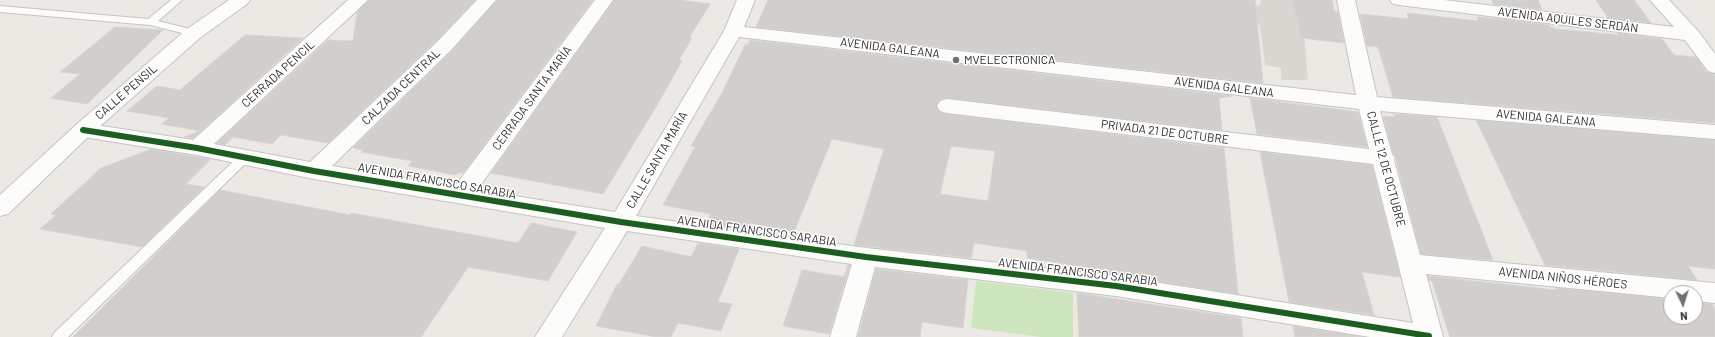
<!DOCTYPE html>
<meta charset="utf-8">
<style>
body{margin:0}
#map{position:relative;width:1715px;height:337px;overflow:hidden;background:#ece8e4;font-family:Barlow,sans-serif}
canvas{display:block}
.north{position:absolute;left:1663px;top:285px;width:40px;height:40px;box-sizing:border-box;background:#fff;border:1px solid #ababab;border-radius:50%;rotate:176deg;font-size:11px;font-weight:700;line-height:16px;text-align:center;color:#2e2e2e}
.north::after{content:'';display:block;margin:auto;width:14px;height:18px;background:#706f6e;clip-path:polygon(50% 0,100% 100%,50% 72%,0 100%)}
</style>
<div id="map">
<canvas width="1715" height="337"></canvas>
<div class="north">N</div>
</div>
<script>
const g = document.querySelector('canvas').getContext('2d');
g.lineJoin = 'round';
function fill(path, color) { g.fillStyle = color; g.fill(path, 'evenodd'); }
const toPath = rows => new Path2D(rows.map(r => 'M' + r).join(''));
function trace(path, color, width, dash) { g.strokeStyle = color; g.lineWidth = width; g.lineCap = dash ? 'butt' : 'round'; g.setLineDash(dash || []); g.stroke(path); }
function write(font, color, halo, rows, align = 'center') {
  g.font = font + ' Barlow,sans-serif'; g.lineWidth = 3; g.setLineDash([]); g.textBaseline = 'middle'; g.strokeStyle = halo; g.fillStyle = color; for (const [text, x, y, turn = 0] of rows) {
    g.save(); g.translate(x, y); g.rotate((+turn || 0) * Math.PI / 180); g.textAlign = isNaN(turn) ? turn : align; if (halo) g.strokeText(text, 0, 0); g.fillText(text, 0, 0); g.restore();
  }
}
fill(toPath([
 [976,281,1073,293,1073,337,1041,337,971,328]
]), '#cee6be');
fill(toPath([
 [1224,0,1260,5,1261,0,1301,0,1308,80,1281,80,1281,68,1265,65,1260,25,1165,11]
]), '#dad6d2');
const building = toPath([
 [369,0,475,0,437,40,328,143,281,135,272,144,233,137,225,145,217,143,328,40,353,41,357,12,369,0],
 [497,0,593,0,463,173,458,173,456,175,408,166,412,161,361,152,363,150,353,148,453,50,497,0],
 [614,0,679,0,710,4,689,38,692,38,679,60,682,61,656,107,603,194,491,173,614,0],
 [768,0,1255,0,1263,83,756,27,768,0],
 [1293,0,1332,0,1334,11,1338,12,1344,43,1301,38,1293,0],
 [1492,0,1538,0,1542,10,1493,4,1492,0],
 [1596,0,1634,0,1651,23,1608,18,1596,0],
 [1407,13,1478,21,1477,17,1499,19,1549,25,1550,27,1556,29,1619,35,1618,33,1662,39,1674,55,1696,57,1707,72,1715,74,1715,123,1467,103,1466,101,1464,103,1393,97,1378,47,1367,46,1360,14,1409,19,1407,13],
 [115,27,163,30,87,104,51,98,80,74,60,72,115,27],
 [245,35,303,38,193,138,184,137,200,131,162,124,169,118,127,111,157,86,180,90,245,35],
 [750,40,1232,96,1219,98,1222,130,947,98,939,100,936,107,940,112,947,114,1224,148,1238,294,1116,275,1076,270,1076,266,1027,258,1027,251,974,243,971,258,854,245,884,149,832,139,794,232,750,223,747,230,706,224,711,214,663,205,695,147,691,146,722,93,745,45,748,45,750,40],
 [951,146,995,151,988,201,940,194,951,146],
 [1250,98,1358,112,1367,147,1257,134,1250,98],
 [1394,114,1437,117,1493,260,1421,254,1396,160,1396,157,1393,153,1383,116,1395,117,1394,114],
 [1476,120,1715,140,1715,269,1688,266,1697,280,1545,265,1476,120],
 [151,149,211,159,186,184,204,187,142,247,40,229,56,215,51,214,101,168,151,149],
 [1260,152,1372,165,1400,277,1362,272,1374,315,1289,302,1260,152],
 [220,190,350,215,351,213,518,243,531,223,577,232,548,281,468,267,421,337,73,337,220,190],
 [698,243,739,249,718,302,732,304,721,331,678,323,671,337,657,337,596,326,617,284,619,284,642,246,691,257,698,243],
 [848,265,850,265,829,334,783,326,802,270,844,277,848,265],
 [876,269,968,280,963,328,922,322,920,337,858,337,876,269],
 [1428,276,1556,290,1556,288,1671,299,1671,317,1695,317,1695,303,1712,304,1715,309,1715,337,1450,337,1432,281,1429,280,1428,276],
 [1077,293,1241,318,1243,337,1079,337,1077,293],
 [1293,326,1361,337,1295,337,1293,326]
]);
fill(building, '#d1cecb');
trace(building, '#d7d4d0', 1);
const service = toPath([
 [171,0,182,0,158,21,198,31,199,33,198,35,194,36,150,25,0,12,0,6,148,19,171,0],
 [244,154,248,155,250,158,248,161,68,337,52,337,54,333,240,155,244,154]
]);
const minor = toPath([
 [348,0,368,0,214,144,310,162,438,41,477,0,496,0,452,49,332,166,455,186,595,0,613,0,477,190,615,212,724,31,737,0,755,0,744,27,1356,95,1337,0,1355,0,1377,97,1715,125,1715,139,1380,111,1392,154,1395,158,1394,160,1420,255,1715,283,1715,303,1695,301,1695,293,1671,293,1671,298,1426,274,1443,337,1370,337,1116,296,875,267,856,337,830,337,852,264,627,231,562,337,535,337,605,228,314,179,197,155,83,137,76,135,72,130,76,125,83,123,193,140,348,0],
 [739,37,1359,109,1369,149,947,99,940,101,937,106,940,111,947,113,1373,164,1413,323,1116,276,866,248,636,216,739,37],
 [1390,0,1444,0,1674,27,1650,0,1669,0,1698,31,1715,54,1715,73,1708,71,1685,40,1399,5,1393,4,1390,0]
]);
const secondary = toPath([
 [229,0,250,0,247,4,201,37,90,135,8,214,0,216,0,195,76,125,187,29,229,0]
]);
trace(service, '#c5c4c5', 2);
trace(minor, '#c5c4c5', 2);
trace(secondary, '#c5c4c5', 2);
fill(service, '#fcfcfb');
fill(minor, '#fcfcfb');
fill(secondary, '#fcfcfb');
trace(toPath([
 [83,130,197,148,314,171,621,222,866,257,1116,286,1429,336]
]), '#1b5e20', 6);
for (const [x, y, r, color] of [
 [956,60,4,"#706f6e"]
]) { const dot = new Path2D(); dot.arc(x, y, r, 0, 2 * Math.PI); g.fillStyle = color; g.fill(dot); trace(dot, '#fff', 1.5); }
write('12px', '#2e2e2e', '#fff', [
 ["AVENIDA AQUILES SERDÁN",1568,20,7],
 ["AVENIDA GALEANA",890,48,7],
 ["CERRADA PENCIL",278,74,-42],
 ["CALZADA CENTRAL",401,87,-44],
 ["AVENIDA GALEANA",1224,87,7],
 ["CALLE PENSIL",126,92,-41],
 ["CERRADA SANTA MARÍA",532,98,-54],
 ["AVENIDA GALEANA",1546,118,5],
 ["PRIVADA 21 DE OCTUBRE",1165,132,7],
 ["CALLE SANTA MARÍA",657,160,-60],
 ["CALLE 12 DE OCTUBRE",1386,169,75],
 ["AVENIDA FRANCISCO SARABIA",437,181,10],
 ["AVENIDA FRANCISCO SARABIA",757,231,8],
 ["AVENIDA FRANCISCO SARABIA",1078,272,7],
 ["AVENIDA NIÑOS HÉROES",1563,278,6]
]);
write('12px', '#2e2e2e', '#fff', [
 ["MVELECTRONICA",964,60]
], 'left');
</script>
